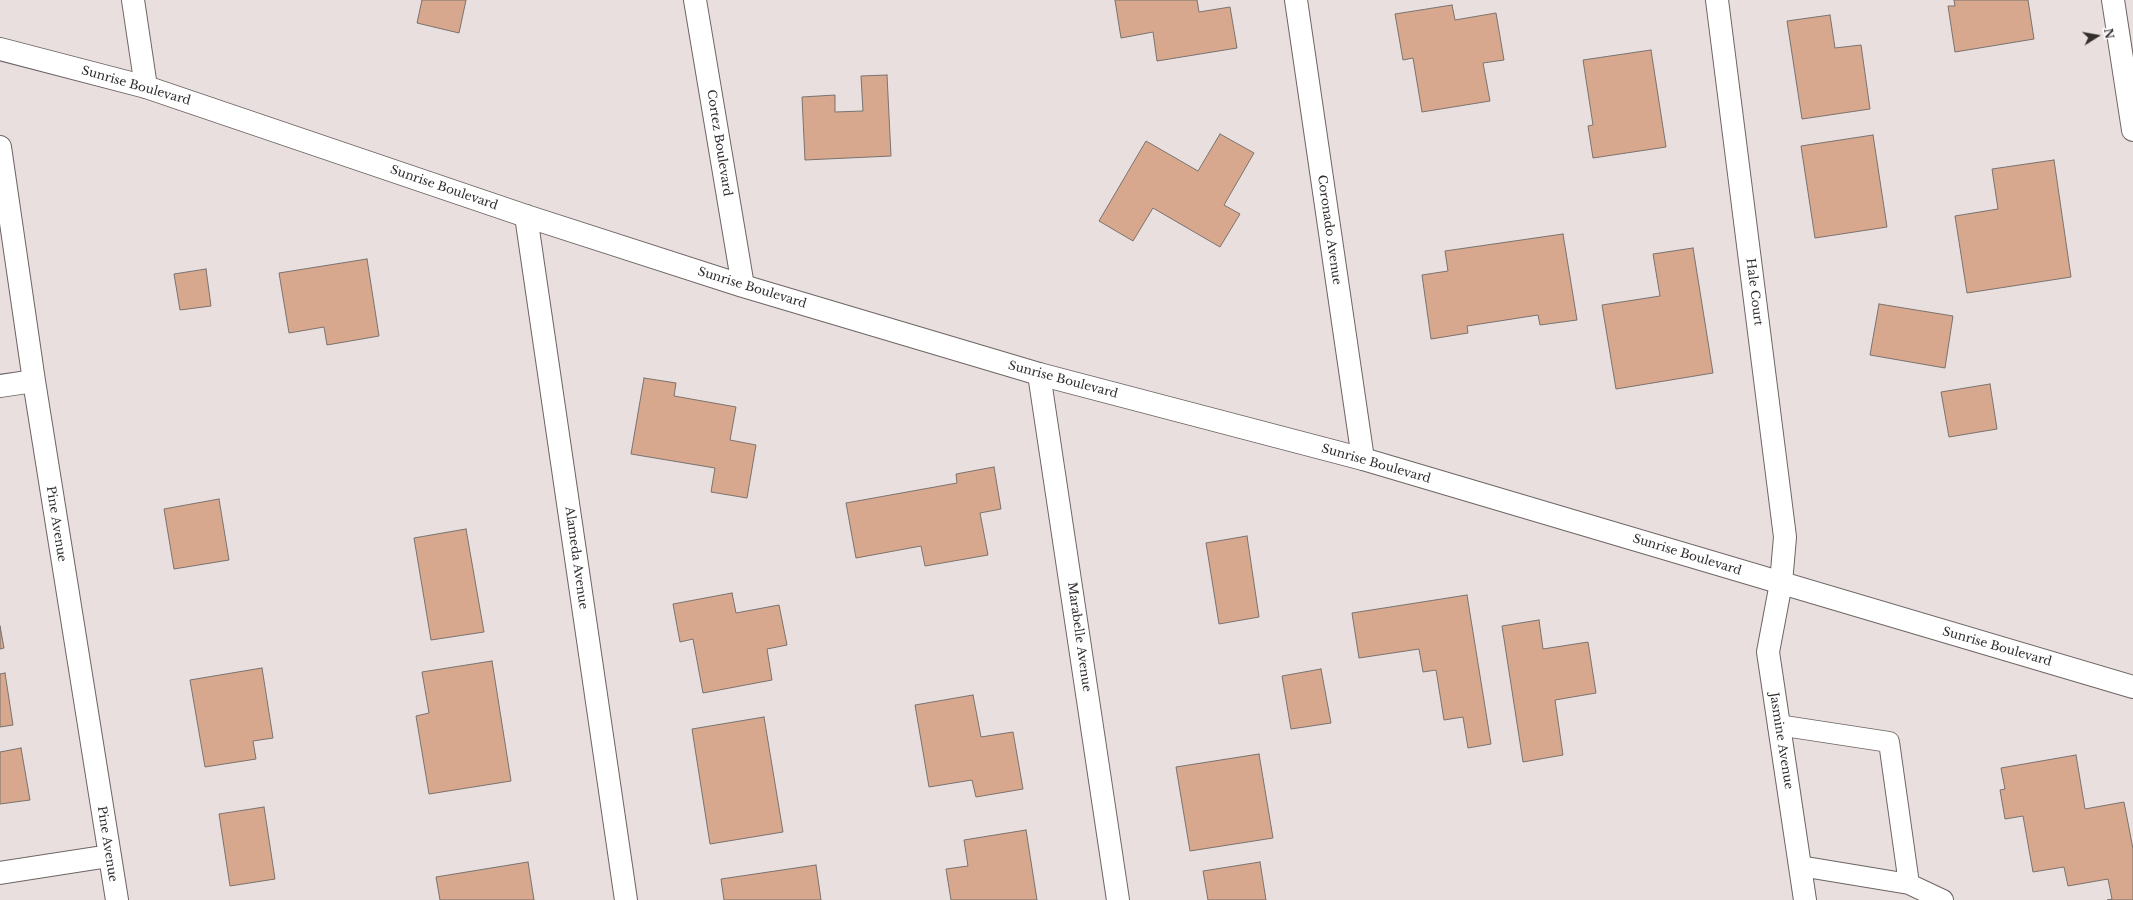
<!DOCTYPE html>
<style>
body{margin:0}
#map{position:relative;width:2133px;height:900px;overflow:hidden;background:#e9dfde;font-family:"Libre Baskerville",serif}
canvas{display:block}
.north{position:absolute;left:2077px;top:16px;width:40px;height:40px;-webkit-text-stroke:3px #fff;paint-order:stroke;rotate:79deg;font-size:11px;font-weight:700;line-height:16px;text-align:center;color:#312e2d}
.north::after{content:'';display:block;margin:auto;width:14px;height:18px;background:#312e2d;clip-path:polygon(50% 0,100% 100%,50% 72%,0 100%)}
</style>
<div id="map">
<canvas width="2133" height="900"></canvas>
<div class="north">N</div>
</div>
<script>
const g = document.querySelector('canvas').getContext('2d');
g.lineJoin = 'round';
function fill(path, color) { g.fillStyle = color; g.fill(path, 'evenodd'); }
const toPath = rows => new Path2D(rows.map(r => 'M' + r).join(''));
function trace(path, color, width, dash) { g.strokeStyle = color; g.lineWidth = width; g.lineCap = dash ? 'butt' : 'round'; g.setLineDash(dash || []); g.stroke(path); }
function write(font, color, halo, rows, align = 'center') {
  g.font = font + ' "Libre Baskerville",serif'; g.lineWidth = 4; g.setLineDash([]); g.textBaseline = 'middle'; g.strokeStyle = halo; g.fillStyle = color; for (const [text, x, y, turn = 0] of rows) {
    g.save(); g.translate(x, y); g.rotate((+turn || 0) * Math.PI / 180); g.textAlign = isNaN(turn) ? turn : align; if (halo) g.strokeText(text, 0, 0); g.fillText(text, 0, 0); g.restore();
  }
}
const building = toPath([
 [422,0,466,0,459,33,417,23,422,0],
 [1115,0,1197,0,1199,12,1230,7,1237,48,1157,61,1153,32,1121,38,1115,0],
 [1954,0,2028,0,2034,39,1955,52,1948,6,1955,6,1954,0],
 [1452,5,1455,20,1496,13,1504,60,1483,63,1490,101,1422,112,1413,58,1403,60,1395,14,1452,5],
 [1830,15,1835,48,1861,45,1870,109,1802,119,1787,21,1830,15],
 [1651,50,1666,147,1593,158,1588,126,1593,125,1583,60,1651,50],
 [887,75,891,156,805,160,802,97,835,95,835,112,863,111,861,76,887,75],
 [1220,134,1254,153,1224,205,1240,214,1220,247,1153,208,1133,241,1099,221,1146,141,1198,171,1220,134],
 [1873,135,1887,227,1815,238,1801,146,1873,135],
 [2054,160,2071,277,1967,293,1955,216,1998,209,1992,169,2054,160],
 [1563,234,1577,320,1540,325,1538,315,1467,326,1468,333,1431,339,1422,275,1448,271,1445,251,1563,234],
 [1693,248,1713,373,1616,389,1602,305,1660,296,1653,254,1693,248],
 [367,259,379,336,327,345,324,327,289,333,279,273,367,259],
 [206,269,211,306,180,310,174,274,206,269],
 [1879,304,1953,316,1945,368,1870,355,1879,304],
 [644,378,676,383,674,396,736,407,730,440,756,445,747,498,711,492,715,468,631,454,644,378],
 [1990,384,1997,429,1949,437,1941,392,1990,384],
 [994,467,1001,509,980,513,988,555,925,566,921,546,856,558,846,503,957,483,956,474,994,467],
 [219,499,229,560,174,569,164,509,219,499],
 [466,529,484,632,431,640,414,538,466,529],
 [1247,536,1259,617,1219,624,1206,543,1247,536],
 [732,593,736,613,779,605,787,645,767,649,772,680,703,693,693,639,680,642,673,604,732,593],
 [1467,595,1491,744,1468,748,1463,717,1444,720,1436,670,1423,672,1419,649,1359,658,1352,613,1467,595],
 [1539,620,1543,649,1588,642,1596,693,1555,700,1563,755,1523,762,1502,626,1539,620],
 [0,626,4,648,0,649,0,626],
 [492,661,511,781,429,794,416,716,429,713,422,672,492,661],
 [262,668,273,738,253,741,256,759,205,767,190,680,262,668],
 [1321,669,1331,723,1291,729,1282,676,1321,669],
 [5,673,13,725,0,727,0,674,5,673],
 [973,695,981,737,1013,732,1023,789,976,797,972,780,929,787,915,705,973,695],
 [764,717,783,832,710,844,692,729,764,717],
 [21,748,30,800,0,804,0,752,21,748],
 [1259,754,1273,838,1190,851,1176,767,1259,754],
 [2076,755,2085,809,2124,802,2133,849,2133,900,2107,900,2112,899,2108,879,2068,886,2064,867,2033,872,2023,816,2005,819,2000,790,2005,789,2001,768,2076,755],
 [264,807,275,879,230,886,219,814,264,807],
 [1026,830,1037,900,951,900,946,869,968,866,964,840,1026,830],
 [528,862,534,900,440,900,436,877,528,862],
 [1260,862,1266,900,1208,900,1203,871,1260,862],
 [816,865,821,900,724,900,721,879,816,865]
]);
fill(building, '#d8a88e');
trace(building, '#79726e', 1);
const lane = toPath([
 [1778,725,1889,742,1909,884,1800,866],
 [1909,884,1943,900]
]);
const street = toPath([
 [133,0,146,87],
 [1296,0,1363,459],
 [1717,0,1785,537,1781,583,1768,652,1805,900],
 [2113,0,2133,130],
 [0,147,34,381,117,900],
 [526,216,626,900],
 [1039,374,1118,900],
 [0,386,34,381],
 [0,873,109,856]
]);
const secondary = toPath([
 [695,0,743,286],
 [0,49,146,87,526,216,743,286,1039,374,1363,459,2133,687]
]);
trace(lane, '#6d6564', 22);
trace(street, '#6d6564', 24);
trace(secondary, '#6d6564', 24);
trace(lane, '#fff', 20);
trace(street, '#fff', 22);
trace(secondary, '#fff', 22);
write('12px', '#312e2d', '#fff', [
 ["Sunrise Boulevard",136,86,16],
 ["Cortez Boulevard",719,143,81],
 ["Sunrise Boulevard",444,188,19],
 ["Coronado Avenue",1329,230,82],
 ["Sunrise Boulevard",752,288,17],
 ["Hale Court",1754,292,83],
 ["Sunrise Boulevard",1063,380,15],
 ["Sunrise Boulevard",1376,464,16],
 ["Pine Avenue",56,524,81],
 ["Sunrise Boulevard",1687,555,17],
 ["Alameda Avenue",576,558,82],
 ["Marabelle Avenue",1079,637,82],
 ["Sunrise Boulevard",1997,647,16],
 ["Jasmine Avenue",1781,741,81],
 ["Pine Avenue",107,844,81]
]);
</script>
